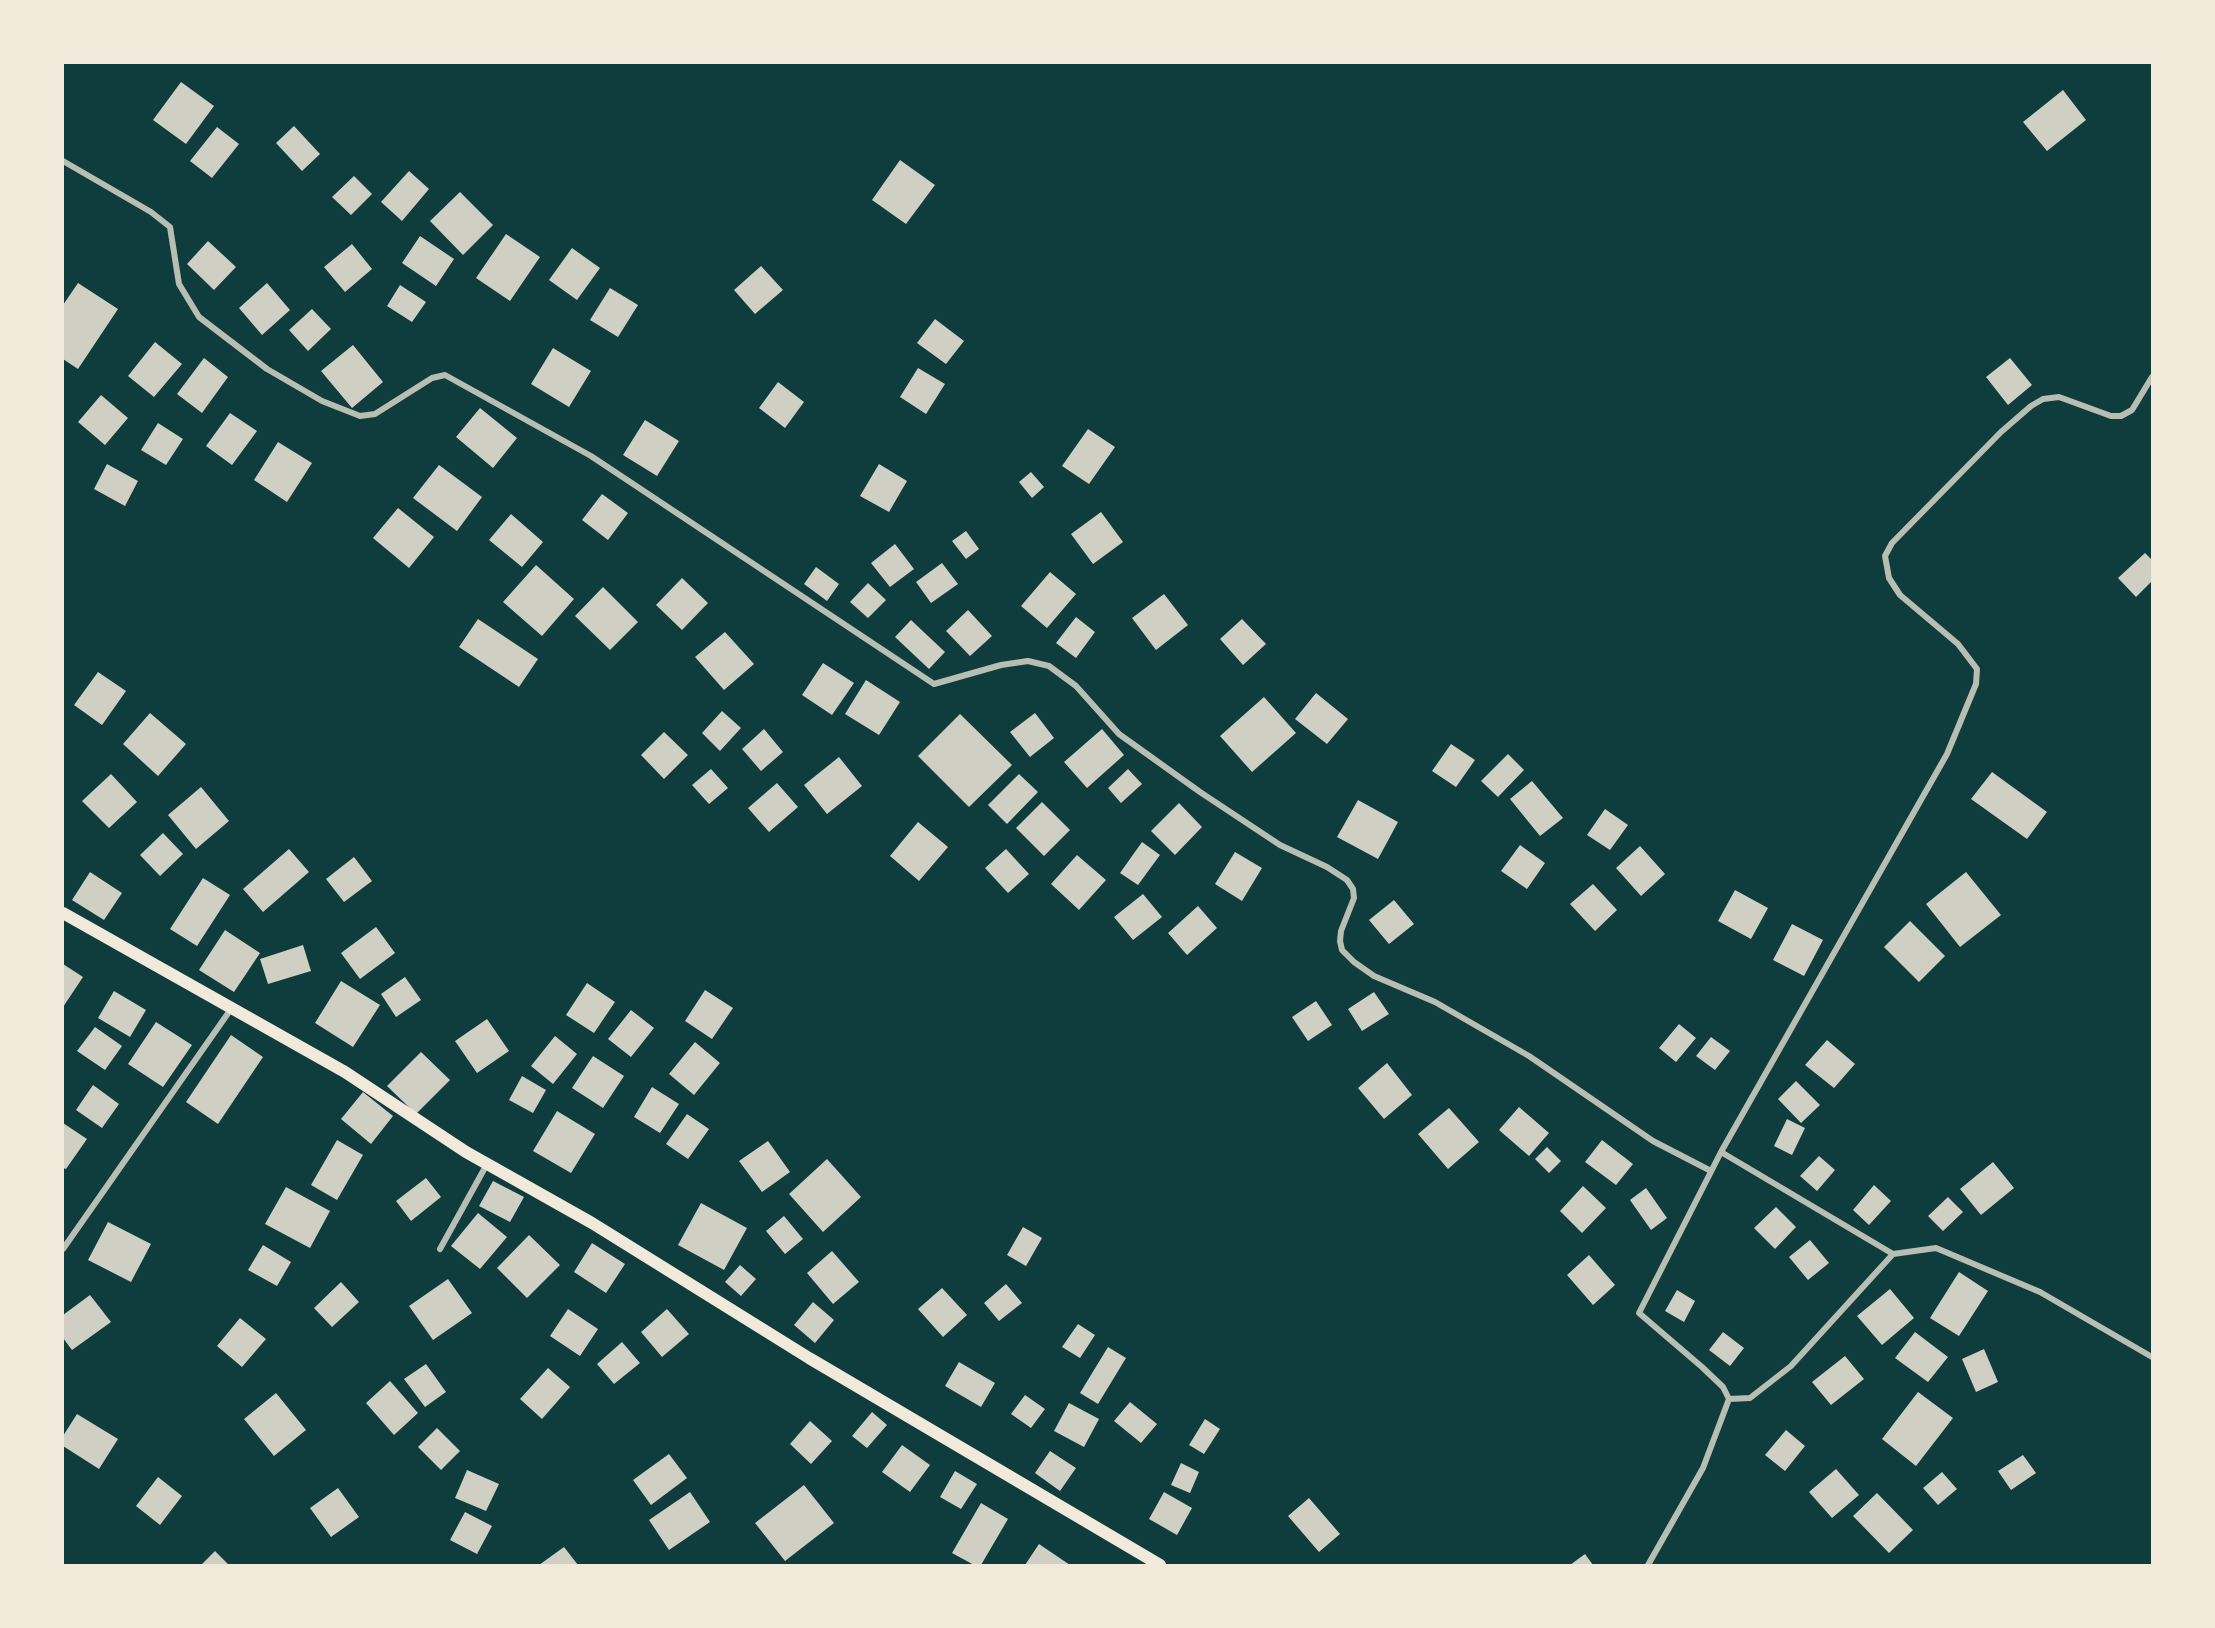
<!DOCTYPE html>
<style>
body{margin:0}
#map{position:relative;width:2215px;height:1628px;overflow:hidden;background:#0f3d3e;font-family:"DM Sans",sans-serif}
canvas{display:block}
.frame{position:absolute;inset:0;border:64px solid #f1e9da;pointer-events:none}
</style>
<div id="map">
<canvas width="2215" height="1628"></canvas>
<div class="frame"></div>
</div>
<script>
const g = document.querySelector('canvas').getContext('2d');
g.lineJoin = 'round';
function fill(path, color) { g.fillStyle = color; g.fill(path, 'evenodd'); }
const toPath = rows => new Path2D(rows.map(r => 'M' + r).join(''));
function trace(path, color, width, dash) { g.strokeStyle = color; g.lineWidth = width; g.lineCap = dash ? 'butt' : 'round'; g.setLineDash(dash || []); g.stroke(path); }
fill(toPath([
 [181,82,214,106,186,144,153,120],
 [2063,90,2086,120,2047,151,2023,122],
 [294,126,320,154,302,171,276,143],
 [217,127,239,144,212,178,190,161],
 [900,160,935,185,906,224,872,200],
 [409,171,429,189,402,221,381,202],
 [354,176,372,194,351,215,332,197],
 [460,192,493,225,463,255,430,221],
 [506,234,540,257,510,301,476,278],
 [420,236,454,259,436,286,402,263],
 [208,241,236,267,214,290,187,264],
 [352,244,372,269,345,292,324,267],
 [572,248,600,268,577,300,549,280],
 [761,266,783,290,755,314,734,290],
 [78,283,118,309,78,369,63,359,63,305],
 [267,283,290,310,262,335,239,308],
 [400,285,426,302,412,322,387,306],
 [610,288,638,305,618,337,590,320],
 [312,309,331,329,308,351,289,330],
 [935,319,964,341,946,364,917,343],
 [155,342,182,364,154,397,128,376],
 [353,345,383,382,352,408,321,371],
 [553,348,591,371,569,407,531,384],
 [204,358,228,377,202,413,177,394],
 [2010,358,2032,385,2008,405,1986,377],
 [918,368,945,384,926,414,900,397],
 [778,382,804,402,785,428,759,408],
 [101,395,128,418,105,445,78,422],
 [480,408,517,438,493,468,456,437],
 [230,413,257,431,232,465,206,446],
 [645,420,679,441,657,476,623,455],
 [158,423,183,439,166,465,141,450],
 [1088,429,1115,447,1089,484,1062,466],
 [278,442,312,463,287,502,254,480],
 [107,464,138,481,125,506,94,489],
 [879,464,907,481,889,512,860,496],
 [439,465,482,497,457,531,413,498],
 [1031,472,1044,487,1032,498,1019,482],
 [602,494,628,513,608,540,582,520],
 [398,508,434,537,409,568,373,538],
 [1101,512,1123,542,1093,564,1071,534],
 [511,514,543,542,522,567,489,540],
 [966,531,979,549,966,559,952,541],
 [895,544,914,569,890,587,871,563],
 [2145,553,2152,560,2152,581,2136,597,2118,578],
 [942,563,958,584,931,603,916,582],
 [536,565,574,599,542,636,503,602],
 [816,567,839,584,827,601,804,584],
 [1050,572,1076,594,1047,628,1021,606],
 [682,578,708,603,682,630,656,605],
 [868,583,886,600,868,618,850,602],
 [603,587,638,622,610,650,575,616],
 [1164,594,1188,625,1156,650,1132,618],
 [968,610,992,636,970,656,946,631],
 [1076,617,1095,632,1076,658,1056,643],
 [478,619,538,659,519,687,459,647],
 [1242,619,1266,644,1243,665,1220,639],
 [911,620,945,652,929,669,895,637],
 [725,632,754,664,724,690,695,657],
 [823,663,854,683,832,715,802,695],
 [98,672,126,691,102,725,74,705],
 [866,680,900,702,879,735,845,714],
 [1316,693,1348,719,1327,744,1295,719],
 [1264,697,1296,733,1252,772,1220,736],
 [722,711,741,728,720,751,702,733],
 [150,713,186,744,158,776,123,744],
 [1035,713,1054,738,1030,757,1010,732],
 [960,714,1012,765,969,807,918,756],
 [764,729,783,752,761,771,742,749],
 [1102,729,1124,755,1087,788,1064,762],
 [664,732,688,755,664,779,641,755],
 [1451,744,1475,760,1456,787,1432,771],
 [1508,754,1524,770,1498,797,1481,781],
 [839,757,862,786,827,814,804,785],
 [711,769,728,788,709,804,692,785],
 [1128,769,1142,784,1121,803,1108,788],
 [1992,772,2047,812,2027,839,1971,799],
 [111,774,137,802,109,828,82,801],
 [1019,774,1038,792,1007,824,988,805],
 [1532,781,1563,818,1540,836,1510,799],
 [777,783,798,807,769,832,748,808],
 [201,787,229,821,196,849,168,815],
 [1358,800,1398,822,1378,859,1337,837],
 [1042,802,1070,830,1044,856,1016,828],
 [1179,803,1202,827,1175,855,1151,831],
 [1605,809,1628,825,1610,850,1587,835],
 [918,822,948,847,919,881,890,856],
 [163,833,183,854,160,876,140,855],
 [1142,842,1160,855,1138,885,1120,873],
 [1520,845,1545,863,1527,889,1501,871],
 [1640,846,1665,874,1641,896,1616,868],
 [289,849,309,872,263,912,243,889],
 [1006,849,1029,874,1008,893,985,868],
 [1235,852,1262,868,1242,901,1215,884],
 [1077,855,1106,880,1079,910,1051,884],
 [354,857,372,881,344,902,326,879],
 [90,872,122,893,104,920,72,900],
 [1966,872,2001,915,1960,947,1926,904],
 [203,878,230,895,197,946,170,929],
 [1593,884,1617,910,1595,931,1570,904],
 [1735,890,1768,908,1751,939,1718,921],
 [1143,894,1162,917,1133,940,1114,917],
 [1394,900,1414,924,1389,944,1369,920],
 [1198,906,1217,928,1187,955,1168,933],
 [1910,921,1945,956,1919,982,1884,947],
 [1792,924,1823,940,1804,976,1773,960],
 [376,927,395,953,360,979,341,953],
 [225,930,260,953,234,992,199,970],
 [303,945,311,971,268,984,260,959],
 [63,964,83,977,63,1007],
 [405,977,421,1000,396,1017,381,994],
 [341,981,380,1005,353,1047,315,1023],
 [587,983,615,1002,594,1033,566,1015],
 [705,990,733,1008,712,1039,685,1021],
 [114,991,146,1010,130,1037,98,1018],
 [1374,992,1389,1014,1362,1031,1348,1009],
 [1316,1001,1332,1025,1308,1041,1292,1017],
 [631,1010,654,1028,631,1057,608,1039],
 [487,1019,509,1051,477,1073,455,1041],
 [156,1022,192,1045,163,1087,128,1064],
 [1679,1024,1696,1038,1676,1062,1659,1048],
 [95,1027,122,1046,105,1070,77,1051],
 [231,1035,263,1057,218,1124,186,1102],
 [555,1036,577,1054,553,1084,531,1066],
 [1711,1037,1730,1051,1715,1070,1696,1056],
 [1827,1040,1855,1064,1834,1088,1805,1065],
 [695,1042,720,1063,694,1095,669,1074],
 [421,1052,450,1080,416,1114,387,1086],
 [593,1056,624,1076,603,1108,572,1088],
 [1387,1063,1412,1095,1384,1119,1358,1088],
 [522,1076,546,1090,533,1113,509,1100],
 [1796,1081,1820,1105,1801,1123,1778,1099],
 [93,1085,119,1104,102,1128,76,1110],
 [652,1087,679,1104,660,1133,634,1117],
 [363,1092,393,1116,371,1144,341,1119],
 [1519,1107,1549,1133,1529,1156,1499,1130],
 [1449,1108,1479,1142,1448,1169,1418,1134],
 [557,1111,595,1134,571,1173,533,1151],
 [687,1114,709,1129,688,1159,666,1144],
 [1787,1119,1805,1128,1792,1155,1774,1146],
 [63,1123,87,1139,66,1169,63,1168],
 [337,1140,363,1155,337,1200,311,1185],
 [1602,1140,1633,1164,1616,1185,1585,1162],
 [768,1141,790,1172,762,1192,739,1161],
 [1547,1147,1561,1161,1549,1173,1535,1159],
 [1819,1156,1835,1170,1817,1191,1800,1176],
 [827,1159,861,1197,823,1232,789,1194],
 [1993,1162,2014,1188,1981,1215,1960,1189],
 [426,1178,441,1197,411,1221,396,1201],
 [493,1181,524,1197,510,1222,479,1206],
 [1874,1185,1891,1201,1869,1225,1853,1210],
 [1583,1186,1606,1208,1582,1233,1560,1211],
 [286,1187,330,1211,310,1248,265,1224],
 [1646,1188,1667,1218,1651,1230,1630,1200],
 [1948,1197,1963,1212,1943,1231,1928,1216],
 [701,1203,747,1228,724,1270,678,1245],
 [1776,1207,1796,1227,1775,1249,1754,1228],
 [478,1213,507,1237,480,1269,451,1246],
 [784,1216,803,1239,785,1254,766,1231],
 [108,1222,151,1244,131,1282,88,1260],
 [1023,1227,1042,1238,1026,1266,1007,1255],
 [529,1235,560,1265,527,1298,497,1268],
 [1810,1240,1829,1263,1808,1280,1789,1257],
 [592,1243,625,1264,606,1293,574,1272],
 [263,1245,291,1262,277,1286,248,1270],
 [832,1251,859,1282,833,1304,807,1273],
 [1589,1255,1615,1285,1593,1305,1567,1275],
 [740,1265,756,1279,741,1296,725,1282],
 [1959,1272,1988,1291,1959,1336,1930,1318],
 [448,1279,472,1313,433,1340,409,1306],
 [341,1282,359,1302,332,1327,314,1308],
 [1006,1284,1022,1303,999,1321,984,1303],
 [942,1288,967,1315,943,1337,918,1309],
 [1890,1289,1914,1318,1882,1345,1857,1316],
 [1677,1290,1695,1301,1684,1322,1665,1311],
 [90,1295,111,1322,72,1350,63,1338,63,1315],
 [813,1302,834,1320,815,1343,794,1325],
 [568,1309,598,1329,580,1356,550,1336],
 [667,1309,689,1334,662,1357,641,1332],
 [240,1318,266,1339,242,1367,217,1346],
 [1078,1324,1095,1335,1080,1358,1062,1347],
 [1723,1332,1744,1348,1730,1366,1709,1350],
 [1915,1332,1948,1357,1928,1382,1895,1358],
 [622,1342,640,1363,614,1384,597,1364],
 [1108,1347,1126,1358,1098,1404,1080,1393],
 [1984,1349,1998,1382,1976,1392,1962,1359],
 [1845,1356,1864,1379,1831,1405,1812,1382],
 [959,1362,995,1383,981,1407,945,1386],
 [426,1364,446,1392,425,1407,404,1379],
 [548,1368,570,1387,542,1419,520,1399],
 [390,1381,418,1413,394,1435,366,1403],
 [1918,1392,1953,1418,1916,1466,1882,1439],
 [276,1393,306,1430,274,1456,244,1419],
 [1025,1395,1045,1409,1031,1428,1011,1414],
 [1130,1402,1157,1424,1141,1443,1114,1421],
 [1069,1403,1099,1419,1084,1447,1054,1431],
 [872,1412,887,1425,867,1448,852,1436],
 [77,1414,118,1439,99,1469,63,1446,63,1436],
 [1205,1419,1220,1429,1204,1454,1189,1445],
 [810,1421,832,1441,811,1464,790,1444],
 [437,1428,460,1451,441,1470,418,1447],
 [1786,1430,1805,1446,1785,1471,1765,1455],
 [902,1445,930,1465,910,1492,882,1472],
 [1050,1451,1076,1468,1060,1491,1035,1473],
 [669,1454,687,1478,651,1505,633,1480],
 [2023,1455,2036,1473,2011,1490,1998,1471],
 [1181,1463,1199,1472,1190,1493,1171,1485],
 [1836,1469,1859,1495,1832,1518,1809,1492],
 [467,1470,499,1484,486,1511,455,1498],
 [955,1471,977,1484,961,1509,940,1497],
 [1942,1472,1957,1489,1938,1505,1923,1488],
 [158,1477,182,1496,160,1525,136,1506],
 [804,1485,834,1523,785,1561,755,1523],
 [338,1488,359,1517,331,1537,310,1508],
 [690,1492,710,1522,669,1550,649,1520],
 [1164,1492,1192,1508,1177,1535,1149,1519],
 [1877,1493,1913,1530,1889,1553,1853,1516],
 [1309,1498,1340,1534,1319,1552,1288,1516],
 [981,1503,1008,1519,981,1565,974,1565,952,1553],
 [465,1512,492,1526,477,1554,450,1540],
 [1039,1544,1070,1565,1025,1565],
 [564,1547,578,1565,539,1565],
 [215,1551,229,1565,201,1565],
 [1585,1554,1593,1565,1570,1565]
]), '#cfcfc3');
trace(toPath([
 [63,161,151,212,170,227,179,284,199,317,267,369,322,401,360,416,375,414,432,378,445,375,591,456,934,684,1001,665,1028,661,1049,666,1076,686,1119,734,1200,792,1280,845,1327,867,1347,880,1353,889,1354,898,1341,931,1340,941,1342,950,1354,962,1374,976,1435,1002,1529,1056,1653,1141,1711,1171],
 [1721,1152,1893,1254,1936,1248,2040,1292,2152,1357],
 [63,1249,231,1009],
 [440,1249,487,1164],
 [1729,1399,1750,1398,1791,1366,1893,1254],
 [1648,1565,1703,1468,1729,1399,1723,1387,1702,1367,1639,1313,1721,1152,1947,754,1976,684,1977,669,1958,644,1900,595,1889,578,1885,556,1892,543,2001,432,2031,406,2043,399,2059,397,2111,416,2121,416,2132,410,2152,377]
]), '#b8beb3', 6);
trace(toPath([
 [63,913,345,1072,466,1152,592,1223,809,1358,1160,1565]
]), '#f1e9da', 12);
</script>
